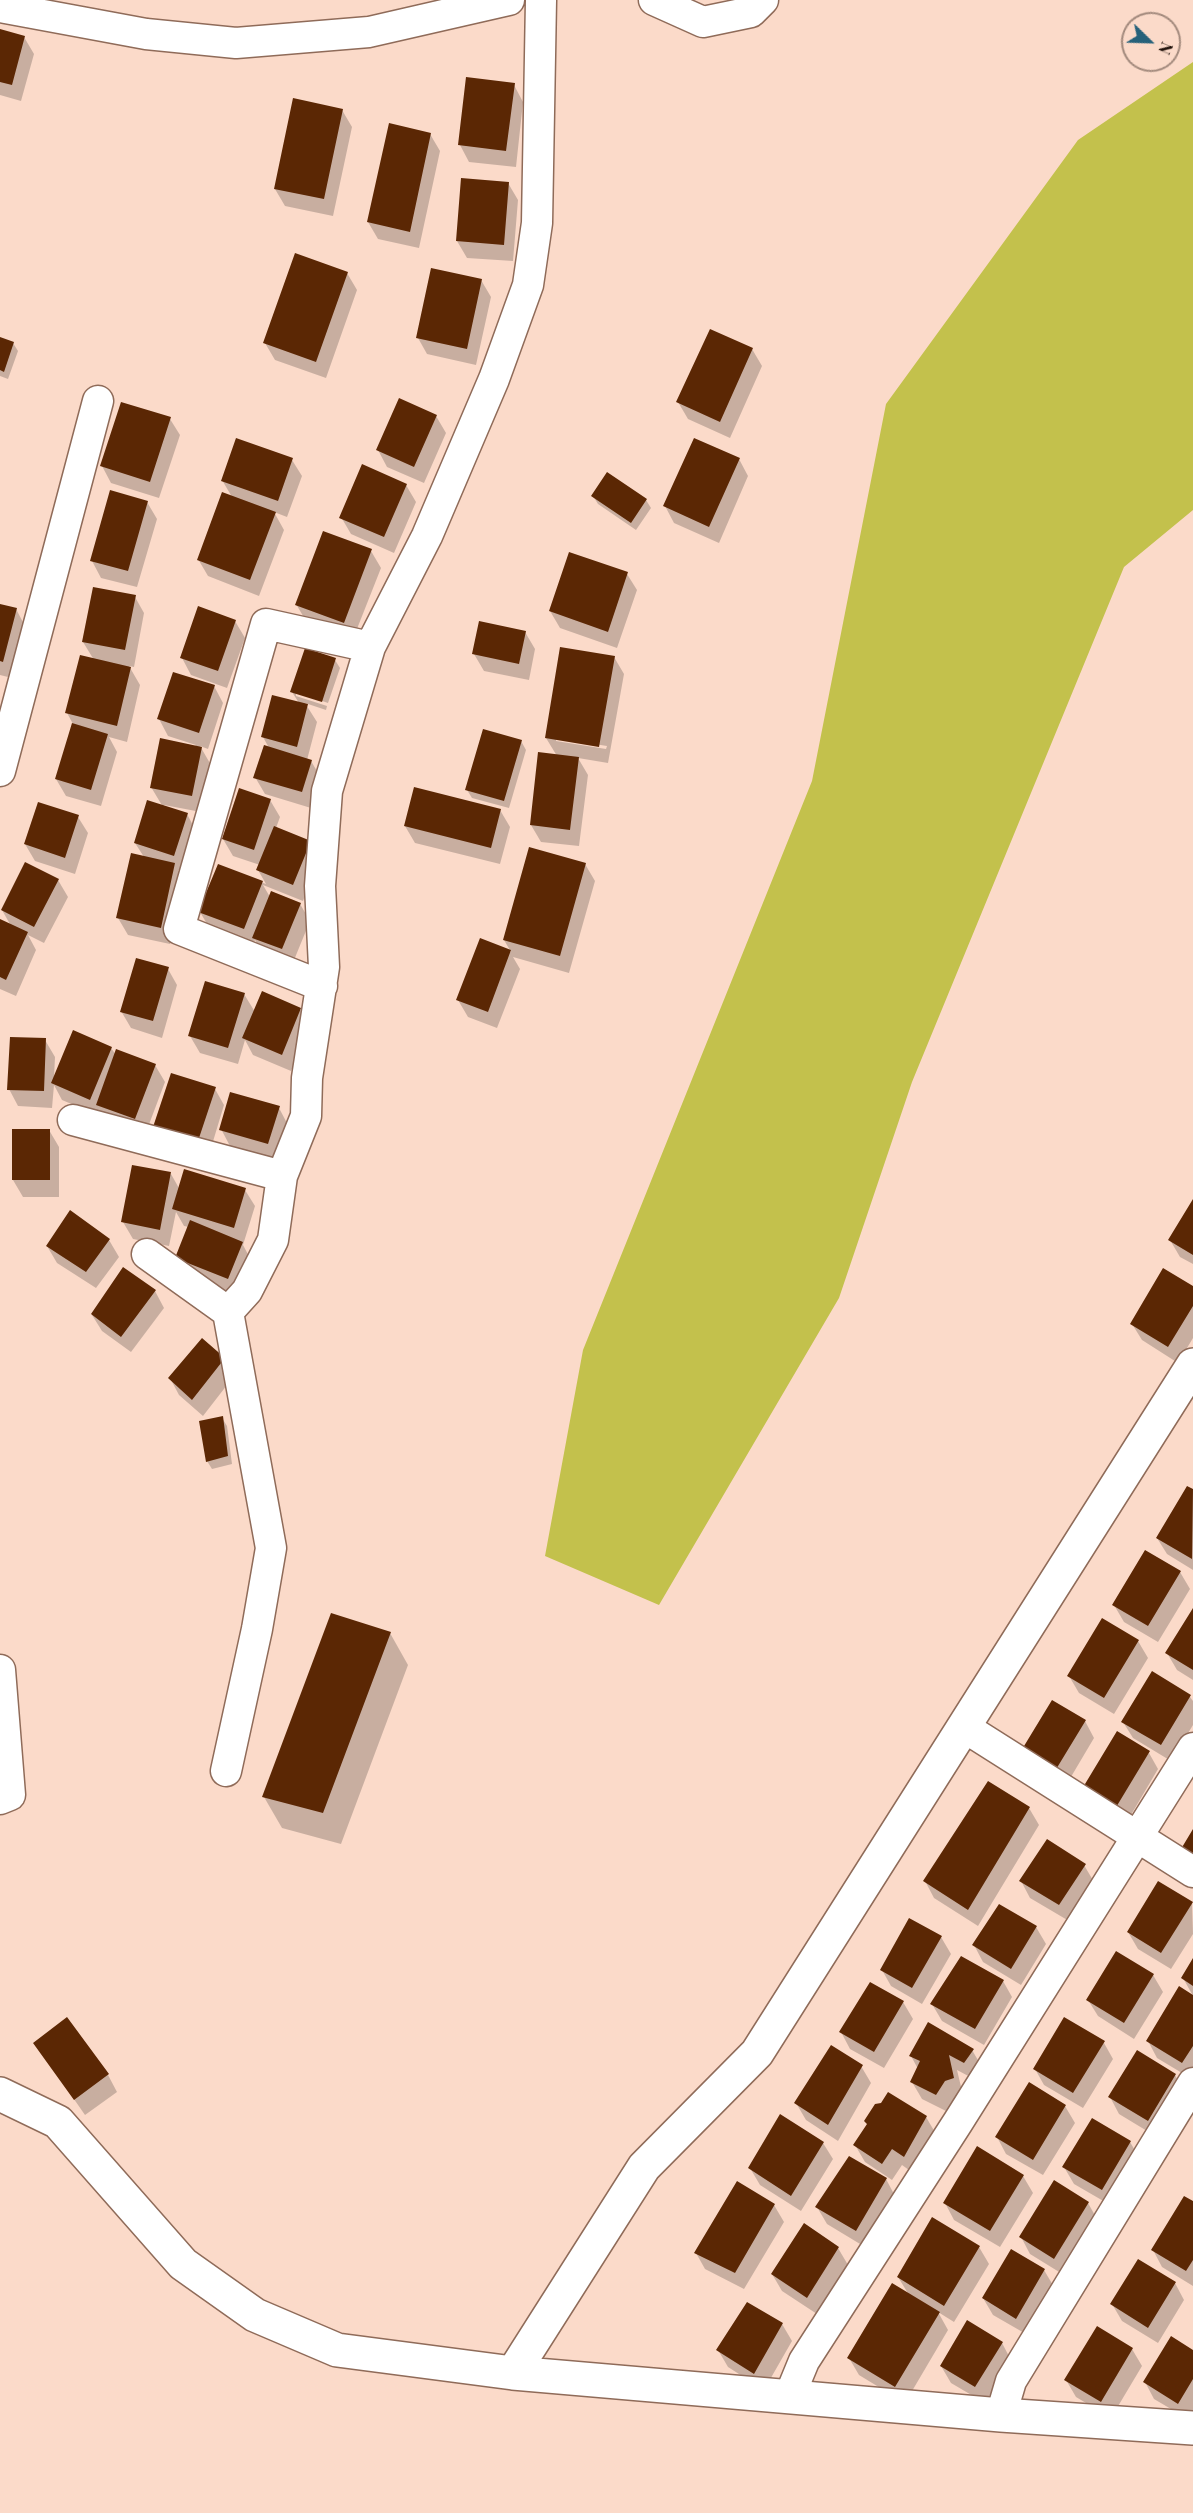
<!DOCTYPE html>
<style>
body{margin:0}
#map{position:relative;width:1193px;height:2513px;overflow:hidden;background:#fbdac9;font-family:"Playfair Display",serif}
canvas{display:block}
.north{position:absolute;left:1121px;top:12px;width:60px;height:60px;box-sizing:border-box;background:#fbdac9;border:2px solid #a38a7d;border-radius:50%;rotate:113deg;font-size:16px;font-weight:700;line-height:24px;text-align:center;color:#20120b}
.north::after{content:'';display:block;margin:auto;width:21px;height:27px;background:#26617a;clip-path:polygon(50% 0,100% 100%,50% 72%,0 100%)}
</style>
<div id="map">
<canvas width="1193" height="2513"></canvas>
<div class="north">N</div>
</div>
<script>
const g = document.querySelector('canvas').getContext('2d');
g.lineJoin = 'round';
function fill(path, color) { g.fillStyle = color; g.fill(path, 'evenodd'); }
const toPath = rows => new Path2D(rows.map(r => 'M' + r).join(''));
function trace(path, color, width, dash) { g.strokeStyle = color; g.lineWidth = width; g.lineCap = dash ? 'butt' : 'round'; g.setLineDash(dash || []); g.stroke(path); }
fill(toPath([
 [1193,62,1193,510,1124,567,912,1082,839,1298,659,1605,545,1556,583,1350,812,781,886,404,1078,140]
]), '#c3c14c');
fill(toPath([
 [0,31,24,37,34,54,21,101,0,95],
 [514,85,523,102,516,167,469,162,460,145],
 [342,110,352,127,333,216,285,206,275,189],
 [430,134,440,151,419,248,378,239,368,222],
 [508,183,518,200,513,261,467,258,457,241],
 [347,273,357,290,326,378,275,360,265,343],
 [481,280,491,297,476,365,427,354,418,338],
 [0,338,13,343,18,351,8,379,0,376],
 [752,349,762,366,730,438,688,419,678,402],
 [436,416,446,433,424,483,387,467,378,450],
 [170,419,180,435,159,498,111,483,102,466],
 [739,459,748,476,719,543,674,523,665,506],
 [292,460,302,476,287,517,274,512,284,530,259,596,208,576,198,559,232,497,222,480],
 [406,485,416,502,394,553,351,534,341,517],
 [593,496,646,500,651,508,636,530,598,504],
 [147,502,157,519,137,587,101,578,92,561],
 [371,551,381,568,353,639,306,621,296,604],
 [627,574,637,590,617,648,560,628,550,611],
 [135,597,144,613,134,667,129,666,140,685,127,742,109,737,117,752,101,806,66,796,56,779,73,724,67,713,94,660,83,642],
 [0,606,16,609,25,626,12,678,0,675],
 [235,621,245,638,227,688,191,675,182,658],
 [525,632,535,649,529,680,484,671,474,654],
 [614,657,624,674,608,763,578,758,588,775,579,846,541,842,531,825,557,756,546,738],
 [556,738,607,746,606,749,556,741],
 [335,660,340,668,328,703,296,692,296,696,327,706,326,710,305,703,317,722,307,760,311,761,321,778,311,808,265,794,255,777,269,748,263,737,299,703,292,692],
 [214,686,223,703,208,749,200,746,211,765,201,812,164,805,163,807,187,814,196,831,184,872,178,870,184,881,170,944,128,935,118,918,144,857,135,843,163,807,151,787,196,745,168,736,159,719],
 [521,741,526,750,509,808,472,798,467,790],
 [270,800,280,817,276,828,310,842,320,859,303,901,263,885,270,897,300,904,310,921,292,965,264,955,255,940,253,945,210,929,200,912,218,866,266,884,258,870,260,865,233,856,223,839],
 [500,810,510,827,500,864,415,843,405,826],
 [78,817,88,833,75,874,35,861,25,844],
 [585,864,595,881,569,973,513,957,520,969,497,1028,468,1017,458,1000,481,940,511,952,504,940],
 [58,880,68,897,44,943,28,935,36,950,16,996,0,989,0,921,11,926,2,910],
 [168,969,177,985,162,1038,131,1028,121,1011],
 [244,994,255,1012,300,1009,310,1026,291,1071,253,1055,245,1040,238,1064,200,1053,190,1036],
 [45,1040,55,1057,54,1078,111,1048,116,1055,155,1065,165,1082,145,1135,108,1121,102,1111,100,1116,62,1100,54,1085,52,1108,18,1106,9,1089],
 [215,1089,224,1105,208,1158,164,1144],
 [279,1108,288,1125,278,1160,230,1146,221,1129],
 [49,1130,59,1147,59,1197,23,1197,13,1180],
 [171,1174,180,1190,245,1190,255,1206,243,1245,251,1260,238,1295,187,1275,177,1258,189,1227,184,1226,176,1212,169,1246,133,1239,123,1222],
 [1193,1202,1193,1264,1180,1257,1170,1240],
 [109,1240,119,1257,96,1288,57,1263,47,1246],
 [1193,1288,1193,1338,1178,1363,1142,1340,1132,1324],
 [155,1291,164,1308,131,1352,102,1331,92,1315],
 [224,1359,234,1376,203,1416,179,1395,170,1378],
 [222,1418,227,1426,232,1464,212,1469,207,1461],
 [1188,1488,1193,1491,1193,1570,1167,1554,1157,1538],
 [1180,1572,1190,1589,1158,1642,1124,1622,1114,1605],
 [1193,1611,1193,1680,1177,1670,1167,1653],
 [390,1633,408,1665,341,1844,282,1828,264,1797],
 [1138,1641,1148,1658,1114,1714,1079,1693,1069,1676],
 [1153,1673,1190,1697,1193,1701,1193,1725,1171,1761,1133,1738,1123,1722],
 [1085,1721,1094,1738,1065,1787,1033,1767],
 [1149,1753,1158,1769,1125,1825,1094,1806],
 [1029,1808,1039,1825,978,1926,934,1898,925,1881],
 [1084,1865,1094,1882,1069,1921,1030,1898,1021,1881],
 [1192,1903,1193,1934,1171,1969,1138,1949,1128,1932],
 [1036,1927,1046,1944,1021,1985,983,1962,974,1945],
 [941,1937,951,1954,922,2004,891,1986,882,1970],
 [1193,1961,1193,1996,1183,1978],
 [1153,1975,1163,1992,1134,2039,1098,2016,1088,2000],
 [1003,1981,1012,1997,984,2045,942,2021,932,2004],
 [1193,1996,1193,2078,1192,2079,1157,2058,1148,2041],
 [903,2002,913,2019,884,2068,850,2049,841,2032],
 [35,2043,108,2075,117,2092,85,2115],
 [1104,2043,1113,2059,1083,2108,1044,2085,1035,2069],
 [972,2050,982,2067,974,2079,957,2070,963,2095,955,2098,946,2111,922,2099,912,2082,918,2069,911,2056],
 [861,2066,871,2083,838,2141,806,2120,796,2103],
 [1175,2075,1184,2092,1157,2137,1119,2114,1110,2097],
 [1065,2106,1075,2123,1043,2175,1006,2154,997,2137],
 [926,2117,936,2134,913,2173,902,2165,892,2180,865,2162,855,2145],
 [1130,2142,1140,2159,1112,2206,1074,2184,1064,2167],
 [823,2143,833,2159,801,2211,760,2185,750,2168],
 [1023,2176,1033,2193,1000,2247,954,2220,945,2203],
 [886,2179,895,2196,865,2247,827,2224,817,2207],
 [737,2184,774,2205,784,2222,744,2289,705,2269,696,2253],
 [1088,2203,1097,2219,1064,2275,1030,2254,1021,2237],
 [1193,2203,1193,2286,1162,2267,1153,2250],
 [804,2225,838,2248,848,2265,817,2314,782,2291,772,2274],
 [979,2247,989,2264,954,2322,938,2312,948,2330,905,2403,859,2375,849,2358,909,2295,898,2277],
 [1044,2270,1054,2287,1026,2334,993,2315,983,2298],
 [1175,2283,1184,2300,1158,2343,1122,2321,1112,2304],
 [782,2324,792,2341,764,2390,728,2367,718,2350],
 [1097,2328,1132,2349,1142,2366,1111,2418,1076,2397,1066,2380],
 [1002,2343,1011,2360,985,2403,951,2383,941,2366],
 [1193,2352,1193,2412,1188,2419,1154,2399,1145,2382]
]), '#0003');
fill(toPath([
 [0,29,25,36,12,85,0,82],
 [466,77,515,83,506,151,458,145],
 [293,98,343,109,324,199,274,189],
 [389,123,431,133,410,232,367,222],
 [461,178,509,182,504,245,456,241],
 [295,253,348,272,316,362,263,343],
 [431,268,482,279,467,349,416,338],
 [710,329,753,348,720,422,676,402],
 [0,337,14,342,4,372,0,370],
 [399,398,437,415,414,467,376,450],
 [121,402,171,417,150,482,100,466],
 [236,438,293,458,278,501,221,481],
 [694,438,740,458,709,527,663,506],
 [362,464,407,484,384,537,339,518],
 [607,472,647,499,631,523,591,496],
 [110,490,148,501,128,571,90,561],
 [222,492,276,512,250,580,197,560],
 [323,531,372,549,344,623,295,605],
 [569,552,628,572,608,632,549,611],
 [93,587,136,595,125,650,82,642],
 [0,604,17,608,3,662,0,661],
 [198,606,236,620,218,671,180,658],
 [479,621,526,631,519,664,472,654],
 [560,647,615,656,599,747,545,738],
 [305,648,336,658,322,702,290,692],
 [80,655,131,667,117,726,65,713],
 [173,672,215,685,199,733,157,719],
 [272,695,308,704,297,747,261,737],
 [72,723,108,734,91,790,55,779],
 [483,729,522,740,504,801,465,790],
 [160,738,202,747,192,796,150,788],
 [264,745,312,760,302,792,253,778],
 [538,752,579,757,570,830,530,825],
 [414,787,501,809,491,848,404,826],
 [239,788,271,799,254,850,222,839],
 [147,800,188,813,174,856,134,843],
 [38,802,79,815,65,858,24,844],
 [274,826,311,841,293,885,256,870],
 [529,847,586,863,560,956,503,940],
 [131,853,175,863,161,928,116,918],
 [25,862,59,879,34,927,1,910],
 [218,864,263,881,244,929,198,912],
 [271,891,301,903,282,949,252,938],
 [0,919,28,932,6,980,0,977],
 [480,938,511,950,488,1012,456,1000],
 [136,958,169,967,153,1021,120,1012],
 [205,981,245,993,228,1048,188,1036],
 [262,991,301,1008,282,1055,242,1038],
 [73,1030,112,1047,90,1100,51,1083],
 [10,1037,46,1038,44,1091,7,1090],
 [116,1049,156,1064,135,1119,96,1105],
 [171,1073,216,1087,198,1141,153,1127],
 [230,1092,280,1106,268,1144,219,1130],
 [12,1129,50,1129,50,1180,12,1180],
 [132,1165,171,1172,160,1230,121,1222],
 [184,1169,246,1188,234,1228,172,1209],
 [1193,1199,1193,1255,1168,1240],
 [70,1210,110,1239,86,1272,46,1246],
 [190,1220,243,1242,228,1279,175,1258],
 [123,1267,156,1290,121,1337,91,1314],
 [1163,1268,1193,1286,1193,1306,1168,1347,1130,1324],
 [202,1338,225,1358,192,1400,168,1378],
 [223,1416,228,1456,206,1462,199,1421],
 [1187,1486,1193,1489,1192,1559,1156,1538],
 [1145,1550,1181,1571,1148,1626,1112,1605],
 [1193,1608,1193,1670,1165,1653],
 [331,1613,391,1632,323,1813,262,1797],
 [1102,1618,1139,1640,1104,1698,1067,1676],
 [1152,1671,1191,1695,1161,1745,1121,1722],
 [1052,1700,1086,1720,1055,1771,1021,1751],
 [1117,1731,1150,1751,1115,1809,1082,1789],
 [988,1781,1030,1807,968,1910,923,1881],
 [1193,1829,1193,1856,1181,1849],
 [1047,1839,1086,1864,1059,1905,1019,1881],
 [1158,1881,1193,1902,1161,1953,1127,1932],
 [999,1904,1037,1926,1011,1969,972,1945],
 [909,1918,942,1936,912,1988,880,1970],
 [1116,1951,1154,1974,1124,2023,1086,2000],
 [961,1956,1004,1980,975,2029,930,2004],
 [1193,1958,1193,1986,1181,1978],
 [870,1982,904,2001,874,2052,839,2032],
 [1179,1986,1193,1995,1193,2046,1182,2063,1146,2041],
 [67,2017,109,2074,74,2100,33,2043],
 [1064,2017,1105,2041,1073,2093,1033,2069],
 [928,2022,974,2049,964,2063,949,2055,954,2078,945,2081,936,2095,910,2082,920,2061,909,2056],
 [831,2045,863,2065,828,2125,794,2103],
 [1137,2050,1176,2074,1148,2121,1108,2097],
 [1029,2082,1066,2105,1033,2160,995,2137],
 [888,2092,927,2116,904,2157,892,2149,882,2164,853,2145,867,2124,864,2121,875,2104,881,2103],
 [780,2114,824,2142,791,2196,748,2168],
 [1092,2118,1131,2141,1102,2190,1062,2167],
 [977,2146,1024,2175,990,2231,943,2203],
 [849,2156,887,2178,856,2231,815,2207],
 [1054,2180,1089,2202,1054,2259,1019,2237],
 [737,2181,775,2204,735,2273,694,2253],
 [1184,2196,1193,2201,1193,2260,1186,2271,1151,2250],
 [932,2217,980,2246,944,2306,897,2277],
 [804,2223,839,2247,807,2298,771,2274],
 [1011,2249,1045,2269,1016,2319,982,2298],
 [1138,2259,1176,2282,1148,2328,1110,2304],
 [892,2283,940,2312,895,2387,847,2358],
 [747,2302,783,2323,754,2374,716,2350],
 [967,2320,1003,2342,975,2387,940,2366],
 [1097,2326,1133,2348,1101,2402,1064,2380],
 [1171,2336,1193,2350,1193,2379,1178,2404,1143,2382]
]), '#5b2704');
const minor = toPath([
 [654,0,703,22,751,12,763,0],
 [0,7,146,34,236,43,369,32,509,0],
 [0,771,98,401],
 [322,986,179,929,266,624,370,647],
 [73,1120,282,1176],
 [147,1254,228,1312],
 [0,1670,10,1795,0,1799],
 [964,1727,1193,1872],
 [226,1771,257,1629,271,1548,228,1312,247,1291,273,1240,282,1176,306,1116,307,1078,324,967,320,886,327,791,370,647,427,536,494,379,528,285,537,223,541,0],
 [790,2395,804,2361,958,2122,1193,1748],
 [1001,2415,1011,2381,1193,2083]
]);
const tertiary = toPath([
 [0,2094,58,2122,183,2264,255,2315,337,2350,513,2373,1001,2415,1193,2428],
 [513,2373,644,2167,757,2053,1193,1365]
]);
trace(minor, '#8f6b59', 33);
trace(tertiary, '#8f6b59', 36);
trace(minor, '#fff', 30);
trace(tertiary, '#fff', 33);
</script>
